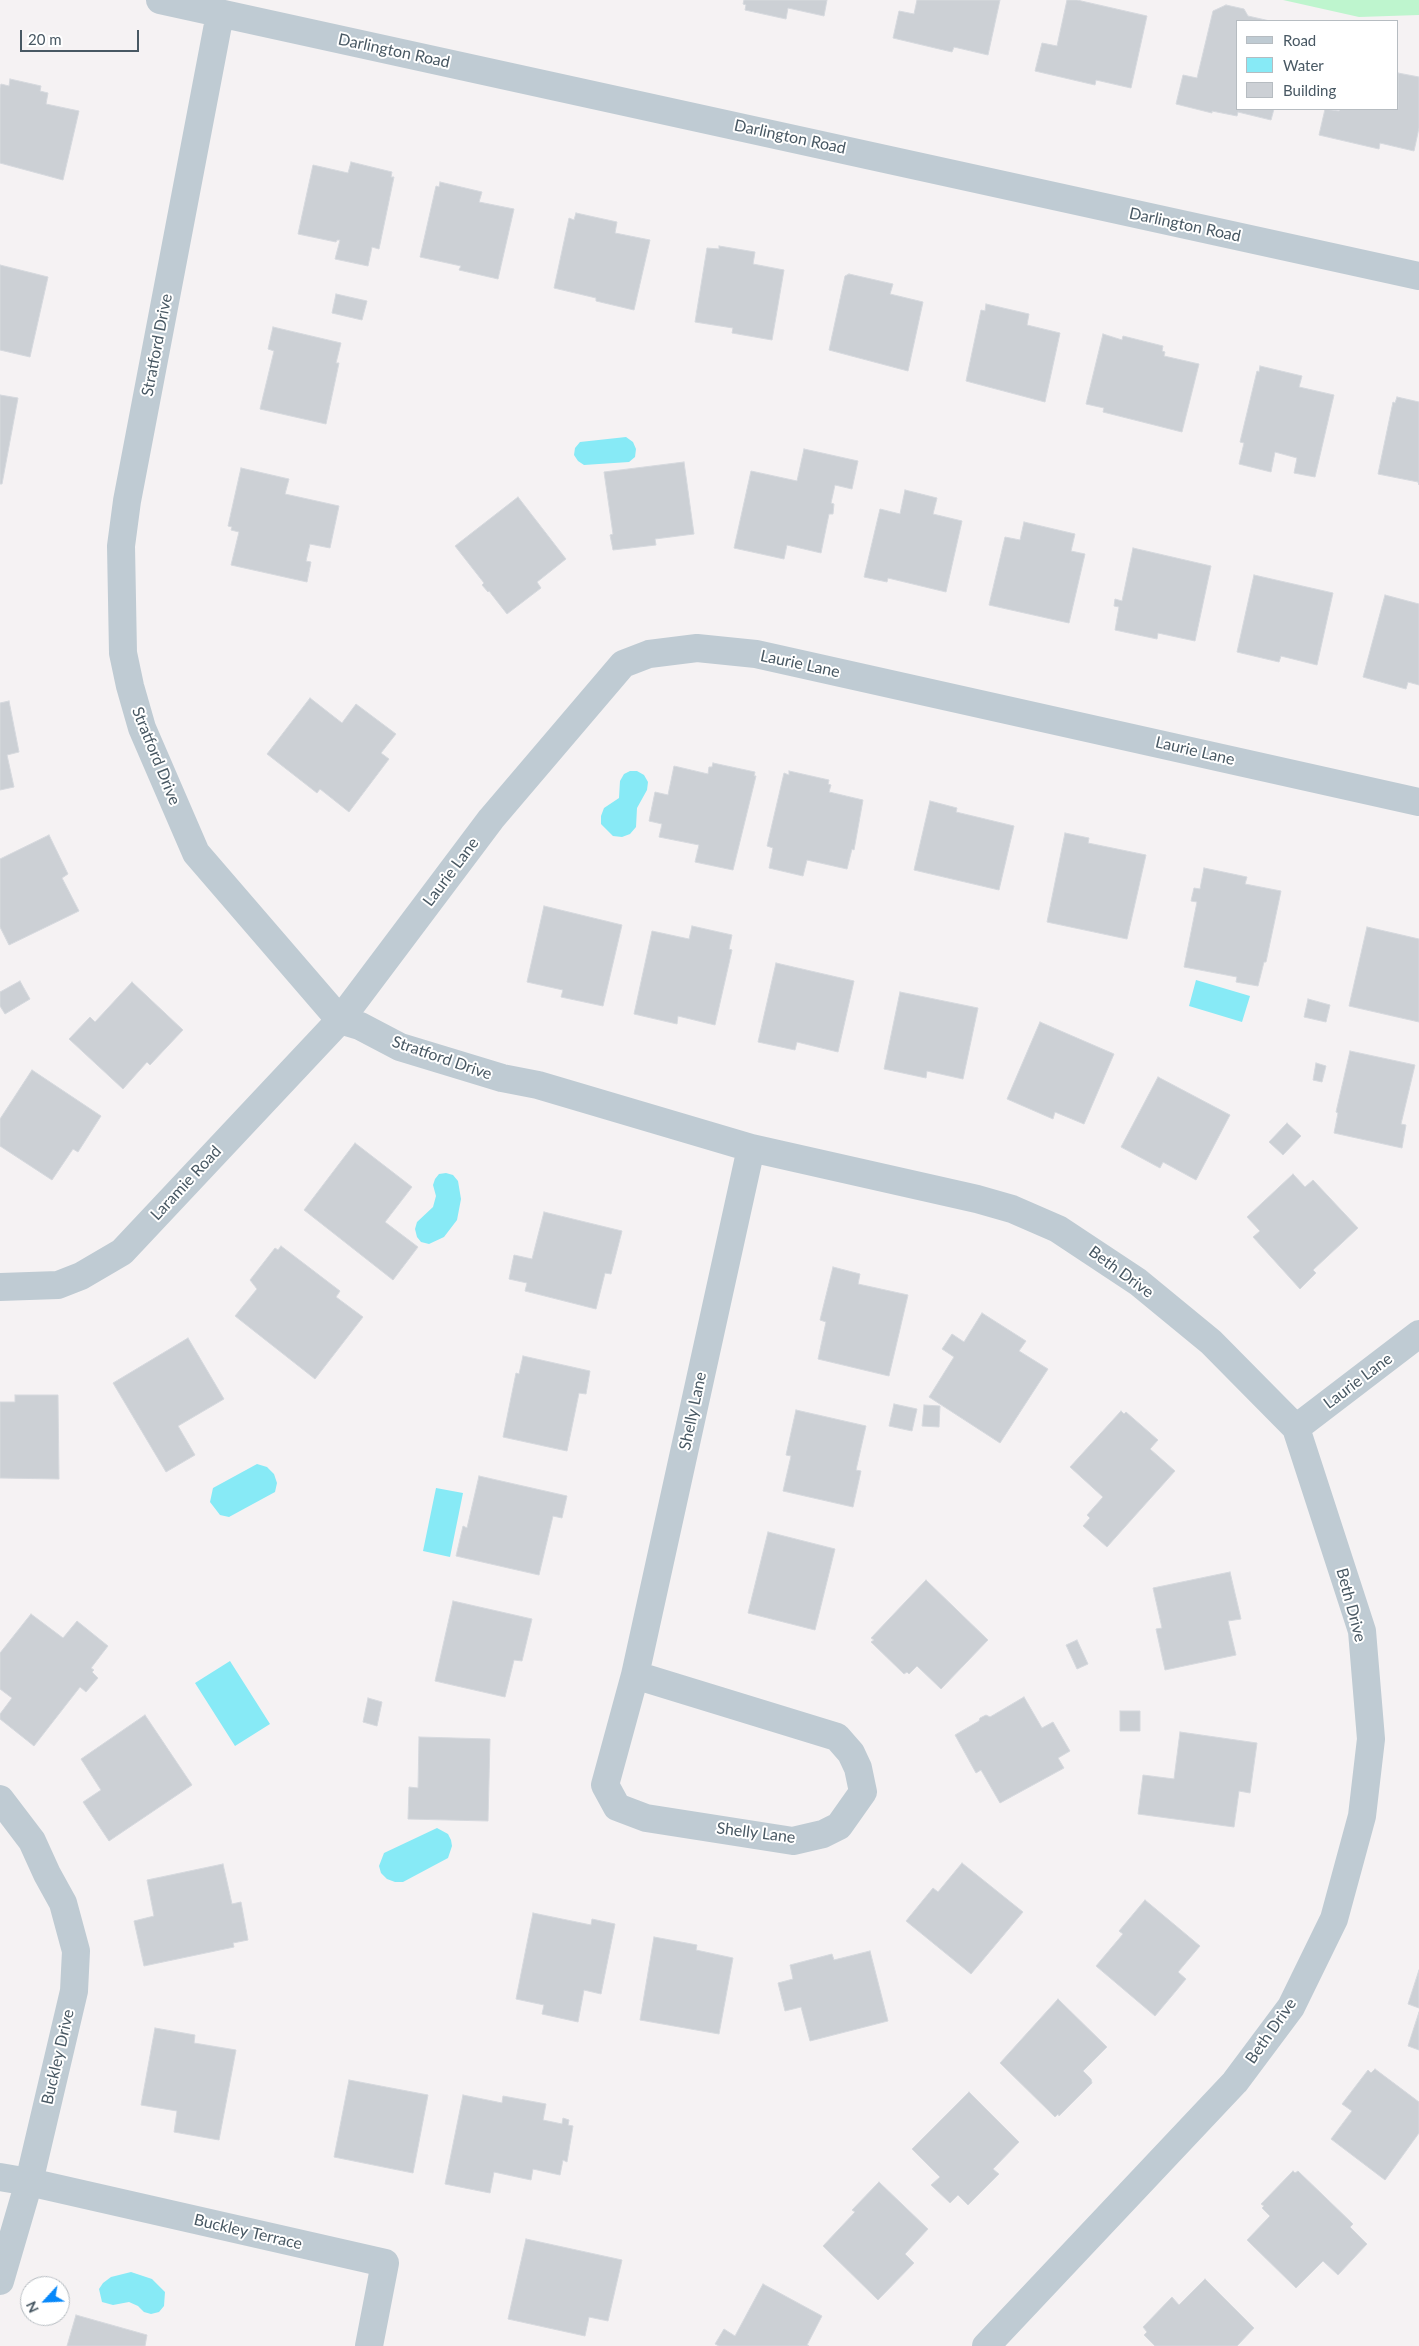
<!DOCTYPE html>
<style>
body{margin:0}
#map{position:relative;width:1419px;height:2346px;overflow:hidden;background:#f5f2f3;font-family:Lato,sans-serif}
canvas{display:block}
.legend{position:absolute;left:1236px;top:20px;width:162px;height:90px;box-sizing:border-box;background:#fff;border:1px solid #b6bcc1;margin:0;padding:6px 9px;list-style:none;font-size:15px;color:#485863}
.legend li{display:flex;align-items:center;gap:10px;height:25px}
.legend b{width:25px;border:1px solid #b6bcc1}
.north{position:absolute;left:20px;top:2276px;width:50px;height:50px;box-sizing:border-box;background:#fff;border:1px solid #b6bcc1;border-radius:50%;rotate:245deg;font-size:14px;font-weight:700;line-height:20px;text-align:center;color:#485863}
.north::after{content:'';display:block;margin:auto;width:18px;height:22px;background:#0788fa;clip-path:polygon(50% 0,100% 100%,50% 72%,0 100%)}
.scale{position:absolute;left:20px;top:30px;width:119px;height:22px;box-sizing:border-box;border:2px solid #485863;border-top:0;padding-left:6px;font-size:15px;line-height:18px;white-space:nowrap;color:#485863;-webkit-text-stroke:4px #fff;paint-order:stroke}
</style>
<div id="map">
<canvas width="1419" height="2346"></canvas>
<ul class="legend">
<li><b style="height:6px;background:#bfcbd3"></b>Road</li>
<li><b style="height:14px;background:#87eaf6"></b>Water</li>
<li><b style="height:14px;background:#ccd0d5"></b>Building</li>
</ul>
<div class="north">N</div>
<div class="scale">20 m</div>
</div>
<script>
const g = document.querySelector('canvas').getContext('2d');
g.lineJoin = 'round';
function fill(path, color) { g.fillStyle = color; g.fill(path, 'evenodd'); }
const toPath = rows => new Path2D(rows.map(r => 'M' + r).join(''));
function trace(path, color, width, dash) { g.strokeStyle = color; g.lineWidth = width; g.lineCap = dash ? 'butt' : 'round'; g.setLineDash(dash || []); g.stroke(path); }
function write(font, color, halo, rows, align = 'center') {
  g.font = font + ' Lato,sans-serif'; g.lineWidth = 4; g.setLineDash([]); g.textBaseline = 'middle'; g.strokeStyle = halo; g.fillStyle = color; for (const [text, x, y, turn = 0] of rows) {
    g.save(); g.translate(x, y); g.rotate((+turn || 0) * Math.PI / 180); g.textAlign = isNaN(turn) ? turn : align; if (halo) g.strokeText(text, 0, 0); g.fillText(text, 0, 0); g.restore();
  }
}
fill(toPath([
 [1283,0,1419,0,1419,15,1359,17]
]), '#bef5ce');
fill(toPath([
 [626,437,633,442,636,449,635,457,629,462,584,465,578,461,574,455,575,448,580,442],
 [630,771,637,771,644,775,648,782,647,790,637,808,636,827,630,834,622,837,613,836,601,824,601,816,604,808,619,798,620,781,624,774],
 [1196,980,1250,996,1242,1022,1189,1006],
 [446,1173,453,1175,458,1181,461,1199,457,1220,444,1237,429,1244,421,1242,417,1237,415,1229,417,1222,433,1207,436,1196,433,1185,435,1179,439,1174],
 [257,1464,267,1467,274,1474,277,1483,275,1492,229,1517,220,1515,210,1502,213,1488],
 [436,1488,463,1493,450,1557,423,1551],
 [230,1661,270,1724,235,1746,195,1683],
 [437,1828,448,1834,451,1840,452,1846,448,1858,403,1882,395,1882,387,1879,381,1873,379,1866,384,1853],
 [131,2272,152,2279,165,2292,164,2306,159,2312,151,2314,144,2312,138,2306,129,2302,113,2305,102,2302,99,2289,103,2283,111,2277]
]), '#87eaf6');
const building = toPath([
 [744,0,827,0,824,16,788,8,786,19,745,10,746,5,743,4,744,0],
 [917,0,1000,0,988,55,954,47,952,52,893,38,899,11,914,14,917,0],
 [1067,0,1077,0,1147,16,1131,88,1096,80,1095,85,1035,71,1042,43,1057,46,1067,0],
 [1226,5,1244,9,1248,16,1270,21,1238,21,1238,109,1274,109,1271,120,1238,112,1237,116,1212,111,1212,113,1176,104,1183,75,1197,78,1213,11,1226,5],
 [1398,73,1419,77,1419,128,1414,151,1380,143,1379,149,1319,135,1325,109,1339,111,1340,109,1398,109,1398,73],
 [10,79,41,86,40,91,48,93,46,104,79,111,63,180,0,163,0,88,1,84,9,86,10,79],
 [351,162,392,172,391,177,394,177,379,249,372,247,368,266,335,259,340,240,337,240,336,242,298,234,313,165,348,173,351,162],
 [440,182,482,192,479,202,514,209,498,279,459,270,461,266,420,257,436,186,439,187,440,182],
 [576,213,617,222,615,233,650,240,634,310,596,301,596,298,554,288,569,218,574,220,576,213],
 [719,246,755,252,753,264,784,270,772,340,732,333,733,328,695,322,707,248,719,249,719,246],
 [0,265,48,277,30,357,0,350,0,265],
 [849,274,893,284,890,294,923,302,908,371,829,350,845,276,849,274],
 [336,294,367,301,362,320,332,313,336,294],
 [986,304,1029,314,1027,325,1060,333,1045,402,966,381,981,310,985,311,986,304],
 [273,327,341,343,336,363,339,363,326,424,260,409,274,351,268,349,273,327],
 [1103,334,1122,340,1123,336,1163,346,1162,351,1165,352,1164,356,1199,364,1182,432,1103,412,1104,408,1086,404,1103,334],
 [1260,366,1302,376,1299,387,1334,395,1315,477,1294,473,1297,458,1275,452,1271,472,1239,464,1244,443,1240,442,1257,371,1259,372,1260,366],
 [0,395,18,398,2,484,0,484,0,395],
 [1397,397,1419,402,1419,485,1418,482,1378,474,1393,402,1395,403,1397,397],
 [804,449,858,461,852,489,835,485,831,503,834,504,833,514,829,514,821,553,787,545,784,559,734,548,751,471,797,481,804,449],
 [684,462,694,534,655,539,656,545,613,550,610,535,613,534,604,472,684,462],
 [241,468,289,479,285,494,339,506,330,548,310,544,306,561,311,562,307,582,231,565,239,532,231,530,232,527,228,526,241,468],
 [905,490,937,498,933,514,962,521,946,592,888,578,887,582,864,577,880,509,900,514,905,490],
 [518,497,566,559,537,582,541,588,507,614,489,591,488,592,482,585,484,583,455,546,518,497],
 [1024,522,1075,534,1071,551,1085,554,1069,623,989,605,1005,537,1020,540,1024,522],
 [1133,548,1211,566,1195,641,1158,633,1157,639,1115,630,1119,607,1114,606,1115,599,1122,601,1133,548],
 [1254,575,1333,593,1317,665,1281,656,1279,662,1237,652,1254,575],
 [1385,595,1419,604,1419,685,1408,682,1406,689,1363,677,1385,595],
 [310,698,342,723,356,704,396,734,381,753,389,759,349,812,320,789,317,793,267,754,310,698],
 [9,701,19,752,7,755,14,787,0,790,0,703,9,701],
 [713,763,755,772,754,776,756,776,733,870,695,862,699,845,659,837,662,824,649,821,655,792,668,795,674,766,708,774,709,767,712,767,713,763],
 [789,771,829,780,828,784,831,785,829,792,863,800,854,850,852,849,847,869,807,860,803,876,769,868,773,848,767,846,784,773,789,775,789,771],
 [930,801,957,808,956,812,1014,826,999,890,914,870,930,801],
 [1065,833,1089,838,1088,843,1146,855,1127,939,1047,922,1065,833],
 [49,835,68,874,62,878,79,911,9,945,0,927,0,859,49,835],
 [1204,868,1247,877,1245,884,1281,891,1266,962,1264,962,1258,986,1236,982,1237,977,1184,967,1197,902,1191,901,1194,888,1200,889,1204,868],
 [544,906,622,925,603,1006,561,997,563,990,527,982,544,906],
 [692,926,732,935,729,949,732,950,715,1025,678,1016,677,1024,634,1014,652,931,689,939,692,926],
 [1367,927,1419,939,1419,1022,1349,1006,1367,927],
 [776,963,854,981,838,1052,797,1042,795,1050,758,1042,776,963],
 [20,981,30,999,5,1014,0,1006,0,992,20,981],
 [132,982,183,1030,150,1065,147,1062,123,1089,69,1039,90,1017,95,1022,132,982],
 [900,992,978,1008,963,1079,927,1071,926,1078,884,1069,900,992],
 [1308,999,1330,1005,1326,1022,1304,1017,1308,999],
 [1040,1022,1114,1054,1084,1124,1055,1112,1053,1119,1007,1099,1040,1022],
 [1350,1051,1415,1065,1401,1124,1406,1125,1402,1148,1334,1133,1338,1113,1336,1112,1350,1051],
 [1316,1063,1326,1066,1322,1082,1313,1080,1316,1063],
 [32,1070,101,1116,78,1152,73,1149,52,1180,0,1146,0,1119,32,1070],
 [1158,1077,1230,1115,1196,1180,1163,1162,1160,1168,1121,1147,1158,1077],
 [1287,1123,1301,1136,1283,1155,1269,1142,1287,1123],
 [355,1143,412,1187,385,1222,418,1247,393,1280,304,1210,355,1143],
 [1293,1174,1305,1187,1313,1180,1358,1228,1313,1270,1316,1273,1300,1289,1253,1237,1260,1231,1247,1217,1293,1174],
 [544,1212,622,1231,611,1274,605,1273,596,1309,525,1291,527,1283,509,1279,514,1255,532,1259,544,1212],
 [281,1246,340,1291,336,1297,363,1317,315,1379,235,1316,257,1289,250,1280,275,1248,278,1250,281,1246],
 [833,1267,860,1274,858,1284,908,1295,889,1376,818,1359,826,1322,820,1320,833,1267],
 [982,1313,1026,1341,1019,1351,1048,1369,1000,1443,929,1397,954,1357,942,1349,952,1334,964,1342,982,1313],
 [188,1338,224,1399,178,1426,195,1455,166,1472,113,1383,188,1338],
 [523,1356,590,1371,586,1394,579,1393,567,1451,503,1437,516,1373,519,1374,523,1356],
 [15,1395,58,1395,59,1479,0,1478,0,1402,15,1402,15,1395],
 [894,1404,917,1409,912,1431,889,1426,894,1404],
 [924,1405,940,1406,939,1427,922,1426,924,1405],
 [796,1410,866,1426,856,1470,861,1471,853,1507,783,1491,791,1456,786,1455,796,1410],
 [1121,1411,1124,1414,1126,1412,1158,1440,1150,1449,1175,1471,1107,1547,1083,1526,1090,1518,1087,1515,1103,1497,1070,1467,1121,1411],
 [479,1476,567,1496,562,1518,553,1516,539,1575,456,1556,463,1526,467,1528,479,1476],
 [768,1532,835,1549,815,1630,748,1613,768,1532],
 [1230,1572,1241,1619,1228,1621,1236,1655,1165,1670,1156,1629,1162,1628,1153,1588,1230,1572],
 [926,1580,988,1640,941,1689,917,1666,909,1674,907,1672,904,1674,871,1642,874,1640,871,1638,926,1580],
 [453,1601,532,1619,522,1661,514,1660,505,1697,435,1681,453,1601],
 [31,1614,63,1638,77,1621,108,1646,91,1668,94,1670,92,1672,98,1678,86,1692,80,1687,34,1746,0,1719,0,1714,12,1698,0,1689,0,1653,31,1614],
 [1077,1640,1088,1664,1077,1669,1066,1645,1077,1640],
 [1024,1697,1042,1728,1053,1722,1070,1751,1058,1758,1064,1768,1000,1803,981,1770,976,1773,955,1735,979,1721,980,1718,986,1715,990,1717,1024,1697],
 [368,1698,382,1702,377,1726,363,1722,368,1698],
 [1120,1711,1140,1711,1140,1731,1120,1731,1120,1711],
 [145,1715,192,1785,109,1841,83,1802,101,1790,81,1759,145,1715],
 [1180,1732,1257,1743,1250,1793,1239,1791,1234,1827,1138,1814,1143,1775,1174,1779,1180,1732],
 [419,1737,490,1739,488,1821,408,1819,409,1787,418,1788,419,1737],
 [962,1863,1023,1912,971,1974,906,1921,933,1888,938,1892,962,1863],
 [223,1864,232,1904,241,1902,248,1940,233,1943,234,1947,144,1966,134,1921,154,1916,147,1880,223,1864],
 [1145,1900,1200,1946,1178,1972,1186,1979,1155,2016,1096,1966,1123,1934,1119,1931,1145,1900],
 [533,1913,591,1925,592,1919,615,1924,601,1994,584,1990,578,2022,542,2014,544,2005,516,1999,533,1913],
 [654,1937,697,1945,696,1950,733,1958,719,2034,640,2020,654,1937],
 [870,1951,888,2021,810,2041,801,2007,785,2011,778,1983,793,1979,790,1965,832,1954,834,1960,870,1951],
 [1419,1970,1419,2008,1408,2004,1419,1970],
 [1058,1999,1107,2047,1083,2071,1091,2079,1092,2083,1059,2116,1058,2114,1055,2117,1000,2063,1058,1999],
 [1419,2012,1419,2050,1408,2046,1419,2012],
 [155,2028,195,2035,194,2043,236,2050,219,2140,174,2132,177,2111,141,2105,155,2028],
 [1375,2069,1419,2102,1419,2133,1385,2180,1331,2139,1352,2111,1342,2104,1368,2070,1371,2073,1375,2069],
 [349,2080,428,2095,413,2173,334,2157,349,2080],
 [969,2092,1019,2142,993,2169,999,2174,968,2205,958,2195,950,2203,931,2185,940,2177,912,2149,969,2092],
 [463,2095,502,2103,503,2096,546,2104,543,2120,562,2124,563,2118,569,2120,568,2125,573,2126,567,2162,563,2160,560,2175,533,2169,531,2180,494,2172,490,2193,445,2184,463,2095],
 [1293,2171,1295,2173,1298,2171,1353,2224,1350,2227,1367,2244,1338,2275,1323,2261,1296,2288,1247,2240,1270,2216,1262,2208,1264,2206,1261,2204,1293,2171],
 [879,2182,928,2229,905,2254,914,2263,878,2300,823,2246,855,2212,852,2210,879,2182],
 [526,2239,622,2260,608,2321,589,2317,585,2336,508,2319,526,2239],
 [1205,2279,1254,2328,1237,2346,1155,2346,1144,2335,1147,2332,1143,2327,1172,2297,1179,2305,1205,2279],
 [763,2284,822,2316,807,2345,809,2346,719,2346,715,2344,724,2329,735,2336,763,2284],
 [76,2315,147,2335,145,2346,67,2346,76,2315]
]);
fill(building, '#ccd0d5');
trace(building, '#d6d9de', 1);
trace(toPath([
 [160,0,1419,276],
 [220,14,127,501,121,546,123,653,130,686,142,728,196,853,340,1020,360,1026,400,1047,502,1078,538,1085,751,1148,977,1199,1012,1209,1058,1229,1138,1282,1211,1342,1296,1428,1362,1631,1371,1739,1362,1816,1334,1919,1291,2007,1235,2082,986,2346],
 [0,1287,58,1285,81,1276,122,1252,340,1020,491,819,623,664,649,654,697,648,756,654,1419,802],
 [1296,1428,1419,1334],
 [635,1675,837,1737,851,1753,858,1768,863,1792,839,1826,823,1834,793,1841,646,1818,617,1807,605,1785,635,1675],
 [635,1675,751,1148],
 [0,1799,32,1841,47,1874,63,1903,76,1951,74,1991,29,2182,0,2281],
 [0,2177,29,2182,385,2263,369,2346]
]), '#bfcbd3', 28);
write('16px', '#485863', '#fff', [
 ["Darlington Road",394,51,12],
 ["Darlington Road",790,137,12],
 ["Darlington Road",1185,225,12],
 ["Stratford Drive",157,345,-79],
 ["Laurie Lane",800,664,12],
 ["Laurie Lane",1195,751,13],
 ["Stratford Drive",156,756,68],
 ["Laurie Lane",451,872,-53],
 ["Stratford Drive",442,1058,19],
 ["Laramie Road",186,1183,-47],
 ["Beth Drive",1121,1272,36],
 ["Laurie Lane",1358,1381,-37],
 ["Shelly Lane",693,1411,-78],
 ["Beth Drive",1351,1605,75],
 ["Shelly Lane",756,1833,7],
 ["Beth Drive",1271,2031,-55],
 ["Buckley Drive",58,2057,-77],
 ["Buckley Terrace",248,2232,13]
]);
</script>
